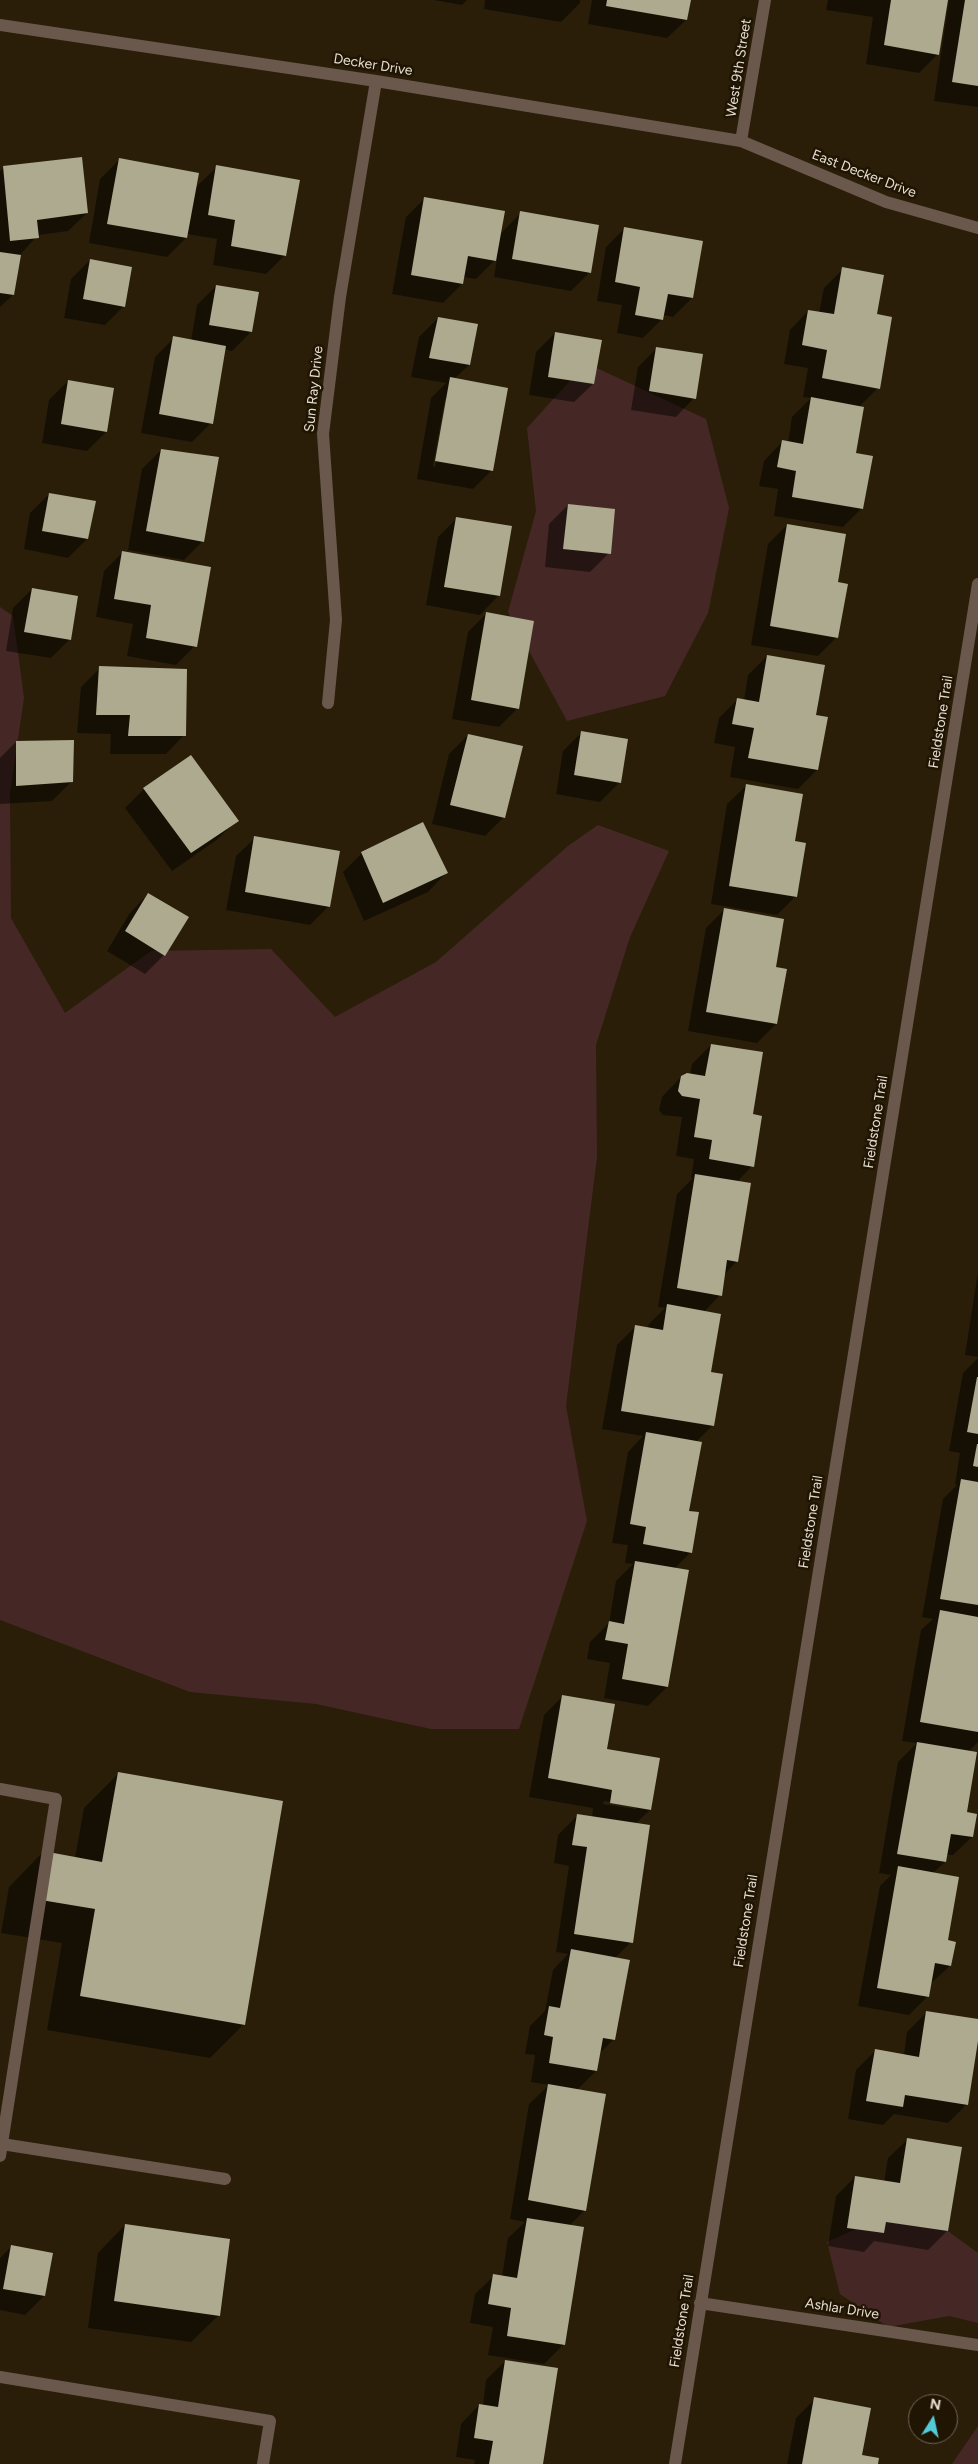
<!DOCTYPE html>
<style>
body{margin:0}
#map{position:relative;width:978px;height:2464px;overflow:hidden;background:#2a1e09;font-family:Figtree,sans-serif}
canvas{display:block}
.north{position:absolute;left:908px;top:2394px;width:50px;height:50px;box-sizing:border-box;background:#201402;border:1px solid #6f6454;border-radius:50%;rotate:10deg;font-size:14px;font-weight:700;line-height:20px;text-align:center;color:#e5ddd0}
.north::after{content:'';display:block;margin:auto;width:18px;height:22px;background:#52cbd7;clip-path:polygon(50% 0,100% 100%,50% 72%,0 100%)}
</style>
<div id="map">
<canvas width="978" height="2464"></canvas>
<div class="north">N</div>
</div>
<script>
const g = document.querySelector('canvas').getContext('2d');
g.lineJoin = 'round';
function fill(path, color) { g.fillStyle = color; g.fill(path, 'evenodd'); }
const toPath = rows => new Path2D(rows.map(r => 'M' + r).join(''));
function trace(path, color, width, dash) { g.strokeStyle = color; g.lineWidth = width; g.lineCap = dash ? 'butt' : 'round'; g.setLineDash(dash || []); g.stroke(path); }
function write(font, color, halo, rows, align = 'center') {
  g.font = font + ' Figtree,sans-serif'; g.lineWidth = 5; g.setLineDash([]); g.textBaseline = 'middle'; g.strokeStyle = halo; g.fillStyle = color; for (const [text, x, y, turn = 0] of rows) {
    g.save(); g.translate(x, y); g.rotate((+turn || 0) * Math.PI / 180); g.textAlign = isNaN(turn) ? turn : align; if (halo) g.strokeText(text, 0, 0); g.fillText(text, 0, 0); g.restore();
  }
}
fill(toPath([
 [586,363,706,419,729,508,708,613,665,696,567,721,508,612,536,511,527,428],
 [0,607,13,616,24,698,10,794,11,918,65,1013,151,951,271,949,335,1017,436,962,568,846,598,825,669,851,630,937,596,1045,597,1157,566,1406,587,1521,519,1729,431,1729,316,1704,190,1692,0,1620],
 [884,2216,945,2229,978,2253,978,2323,949,2316,888,2327,840,2294,827,2242],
 [978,2426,978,2464,952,2464]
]), '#452825');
fill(toPath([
 [434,0,467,0,462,5],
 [485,0,580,0,580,3,561,22,484,9],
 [592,0,689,0,686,20,667,38,588,24],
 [828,0,947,0,938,54,919,73,866,64,873,17,826,10],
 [949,0,978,0,978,107,934,101],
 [81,159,87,213,68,231,38,235,19,256,13,295,0,307,0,171,3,168],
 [119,160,195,188,217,167,285,255,266,274,213,265,217,239,187,234,186,238,167,257,89,243,100,179],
 [425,198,500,234,521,213,590,272,571,291,494,277,497,258,476,279,463,277,462,284,443,303,392,294,406,217],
 [625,228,692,298,673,317,663,315,662,319,643,338,617,333,622,305,597,301,606,247],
 [90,260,124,306,105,325,64,318,71,279],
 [843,269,875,315,878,388,859,407,855,454,862,508,843,527,774,516,778,489,759,486,764,461,782,442,788,443,792,417,811,398,803,397,808,368,784,364,790,330,808,311,819,313,824,288],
 [216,286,251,332,232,351,224,349,211,423,192,442,141,433,155,357,174,338,191,341,197,305],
 [438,318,476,325,469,365,454,379,492,470,473,489,417,479,431,398,446,383,411,377,419,337],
 [445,399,447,399,435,467,433,466],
 [555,333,593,384,574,402,529,395,536,352],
 [657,348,694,398,676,417,631,410,638,367],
 [68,381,106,432,87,451,42,443,49,400],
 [161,450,203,541,184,560,128,550,142,469],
 [49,494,87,539,68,558,24,549,30,513],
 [568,505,609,553,590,572,545,567,549,524],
 [457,518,511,527,498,596,480,615,426,605,438,537],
 [787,525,836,583,837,637,818,656,751,645,768,544],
 [123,552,195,646,176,665,127,656,133,624,96,617,104,571],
 [32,589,70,639,51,658,6,651,13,608],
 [487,613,518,708,499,727,452,719,468,632],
 [767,656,814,716,826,718,817,770,798,789,730,777,735,747,714,743,719,718,737,700,744,701,748,675],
 [100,668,184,735,166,754,110,754,111,734,77,733,81,687],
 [582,732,626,740,619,783,600,802,556,794,563,751],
 [468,735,504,817,485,836,432,824,449,754],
 [16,742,71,782,52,801,0,804,0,758],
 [190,756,237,820,218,839,172,871,125,808,144,789],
 [746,786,794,842,796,896,777,915,711,904,727,804],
 [423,824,446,873,428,892,364,921,343,872,362,853],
 [255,838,329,906,310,925,226,910,236,856],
 [148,894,164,955,145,974,107,951,130,913],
 [725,909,774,968,776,1024,757,1043,688,1031,706,928],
 [711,1045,752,1115,752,1166,737,1182,737,1261,724,1275,720,1295,704,1312,710,1373,721,1375,712,1426,696,1442,688,1512,691,1552,674,1569,667,1687,648,1706,604,1698,610,1663,587,1659,590,1642,609,1623,616,1581,633,1564,625,1563,628,1545,612,1543,628,1452,643,1436,602,1429,617,1345,636,1326,648,1328,649,1324,665,1308,658,1307,677,1194,693,1178,691,1178,694,1159,676,1156,682,1117,663,1115,659,1110,662,1097,681,1077,690,1075,692,1064],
 [978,1272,978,1357,965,1355],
 [978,1358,978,1742,968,1752,966,1813,972,1837,953,1855,946,1855,945,1862,933,1873,950,1966,930,1984,928,1996,909,2015,858,2006,880,1886,891,1875,879,1873,898,1762,917,1743,902,1741,921,1630,933,1619,922,1617,943,1499,957,1485,955,1484,960,1453,949,1451,963,1373],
 [563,1696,650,1810,635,1824,631,1942,615,1958,614,2039,599,2054,596,2071,577,2090,585,2210,569,2226,583,2228,563,2345,544,2364,488,2355,493,2327,470,2323,475,2294,494,2276,502,2277,508,2238,525,2222,510,2219,529,2104,549,2085,531,2082,535,2055,525,2054,530,2026,545,2011,553,1970,568,1954,556,1952,569,1866,554,1863,558,1835,577,1816,592,1818,593,1808,529,1797,544,1715],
 [604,1801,636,1806,636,1809,603,1804],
 [118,1774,244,2024,210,2058,47,2030,62,1943,1,1933,9,1887,43,1852,75,1858,84,1808],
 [926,2013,978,2021,967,2104,948,2123,894,2114,883,2125,848,2119,856,2070,875,2051,904,2055,907,2032],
 [907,2140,947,2231,928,2250,874,2241,864,2252,828,2246,836,2196,855,2177,884,2182,888,2158],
 [125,2225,219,2315,191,2342,88,2328,98,2253],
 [11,2247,44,2296,25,2315,0,2310,0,2258],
 [505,2361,542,2464,474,2464,475,2460,456,2457,461,2424,479,2405,483,2406,486,2380],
 [815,2399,860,2456,876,2464,787,2464,796,2418]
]), '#0007');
fill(toPath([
 [607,0,691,0,687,20,606,6],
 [891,0,948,0,939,55,884,45],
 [965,0,978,0,978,86,952,82],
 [82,157,88,213,37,220,39,238,10,241,3,166],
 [119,158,199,173,187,238,107,224],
 [216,165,300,180,286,256,231,246,235,220,208,215],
 [424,197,505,211,496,261,468,256,463,284,411,275],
 [520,211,599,225,591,273,512,259],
 [624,227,703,241,693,298,668,294,663,320,635,315,640,287,615,282],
 [0,252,21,255,14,295,0,293],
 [90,259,132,267,125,307,83,299],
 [842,267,884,275,877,314,892,317,880,389,822,378,827,350,802,345,808,310,834,314],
 [216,285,259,292,252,332,209,325],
 [438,317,478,324,470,365,429,358],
 [555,332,602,340,594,384,548,377],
 [173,336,226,346,213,424,159,414],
 [656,347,703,354,696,399,649,391],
 [450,377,508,388,493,471,435,461],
 [68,380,114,388,107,432,61,424],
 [811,397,864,407,856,453,873,456,863,509,792,497,796,471,777,467,782,440,803,444],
 [161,449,219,457,204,542,146,531],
 [49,493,96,501,88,539,42,531],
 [568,504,615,509,611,554,563,549],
 [456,517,512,526,500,596,444,587],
 [787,524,846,534,838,582,848,584,838,638,770,626],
 [122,551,211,567,197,647,146,638,151,605,114,599],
 [32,588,78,596,71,640,24,632],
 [486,612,534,621,519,709,471,700],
 [767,655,825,665,816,715,828,717,818,770,748,758,754,728,732,724,737,698,759,702],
 [99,666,187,669,186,736,128,736,130,715,96,715],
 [581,731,628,739,621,783,574,775],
 [468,734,523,746,505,818,450,805],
 [74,740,73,782,16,786,16,741],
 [191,755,239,821,191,853,143,788],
 [746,784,803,794,795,841,806,843,797,897,729,886],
 [423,822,448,873,383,903,361,852],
 [254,836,340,851,330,907,245,892],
 [148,893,189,917,165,956,125,931],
 [724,908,784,919,776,967,787,969,777,1024,706,1012],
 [711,1044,763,1052,753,1114,762,1116,754,1167,709,1159,712,1140,694,1137,700,1099,682,1096,678,1091,681,1076,687,1073,705,1076],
 [695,1174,751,1183,738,1262,727,1260,722,1296,677,1288],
 [667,1304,721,1314,711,1372,723,1374,714,1426,621,1411,635,1325,663,1330],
 [977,1377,978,1377,978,1434,967,1432],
 [646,1432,702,1442,689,1511,699,1512,692,1553,643,1544,646,1527,630,1524],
 [977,1444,978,1444,978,1467,973,1466],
 [961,1479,978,1482,978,1605,940,1599],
 [635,1561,689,1570,668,1687,622,1679,628,1644,605,1640,609,1621,624,1624],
 [940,1610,978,1617,978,1732,920,1722],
 [562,1695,615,1704,607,1749,660,1758,651,1810,610,1803,612,1790,548,1778],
 [917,1742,977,1752,967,1812,977,1814,973,1837,951,1834,946,1862,897,1854],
 [118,1772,283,1801,245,2025,80,1996,95,1909,35,1899,43,1851,102,1862],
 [577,1814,650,1825,633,1943,574,1934,587,1847,572,1845],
 [898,1866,959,1877,948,1940,956,1942,951,1966,935,1963,929,1997,877,1988],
 [571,1949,630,1960,615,2040,603,2038,597,2071,549,2063,553,2037,544,2035,549,2006,560,2008],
 [926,2011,978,2019,978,2041,968,2105,905,2095,903,2107,866,2101,875,2049,919,2057],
 [548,2084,606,2094,586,2211,528,2200],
 [907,2138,962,2147,948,2231,886,2222,884,2233,847,2228,855,2176,900,2183],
 [527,2218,584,2227,565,2345,507,2336,511,2308,488,2304,493,2274,517,2278],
 [125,2224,230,2239,220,2316,114,2301],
 [11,2245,53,2253,45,2296,3,2289],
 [505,2360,558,2368,543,2464,489,2464,493,2441,474,2438,479,2404,498,2407],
 [814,2397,871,2408,862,2455,879,2458,878,2464,802,2464]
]), '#adaa8f');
trace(toPath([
 [0,1789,56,1799,0,2156],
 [2,2144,225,2179],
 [0,2377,270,2421,263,2464]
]), '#6b584d', 12);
trace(toPath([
 [0,25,376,81,741,141,886,202,978,228],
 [741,141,765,0],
 [328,703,336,620,323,434,340,297,376,81],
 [700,2303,978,2345],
 [675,2464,978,584]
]), '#6b584d', 12);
write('14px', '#e5ddd0', '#201402', [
 ["Decker Drive",373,65,9],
 ["West 9th Street",739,68,-81],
 ["East Decker Drive",864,174,21],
 ["Sun Ray Drive",314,389,-84],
 ["Fieldstone Trail",941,722,-81],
 ["Fieldstone Trail",876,1122,-81],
 ["Fieldstone Trail",811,1522,-81],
 ["Fieldstone Trail",746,1921,-81],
 ["Ashlar Drive",842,2309,9],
 ["Fieldstone Trail",682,2321,-81]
]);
</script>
